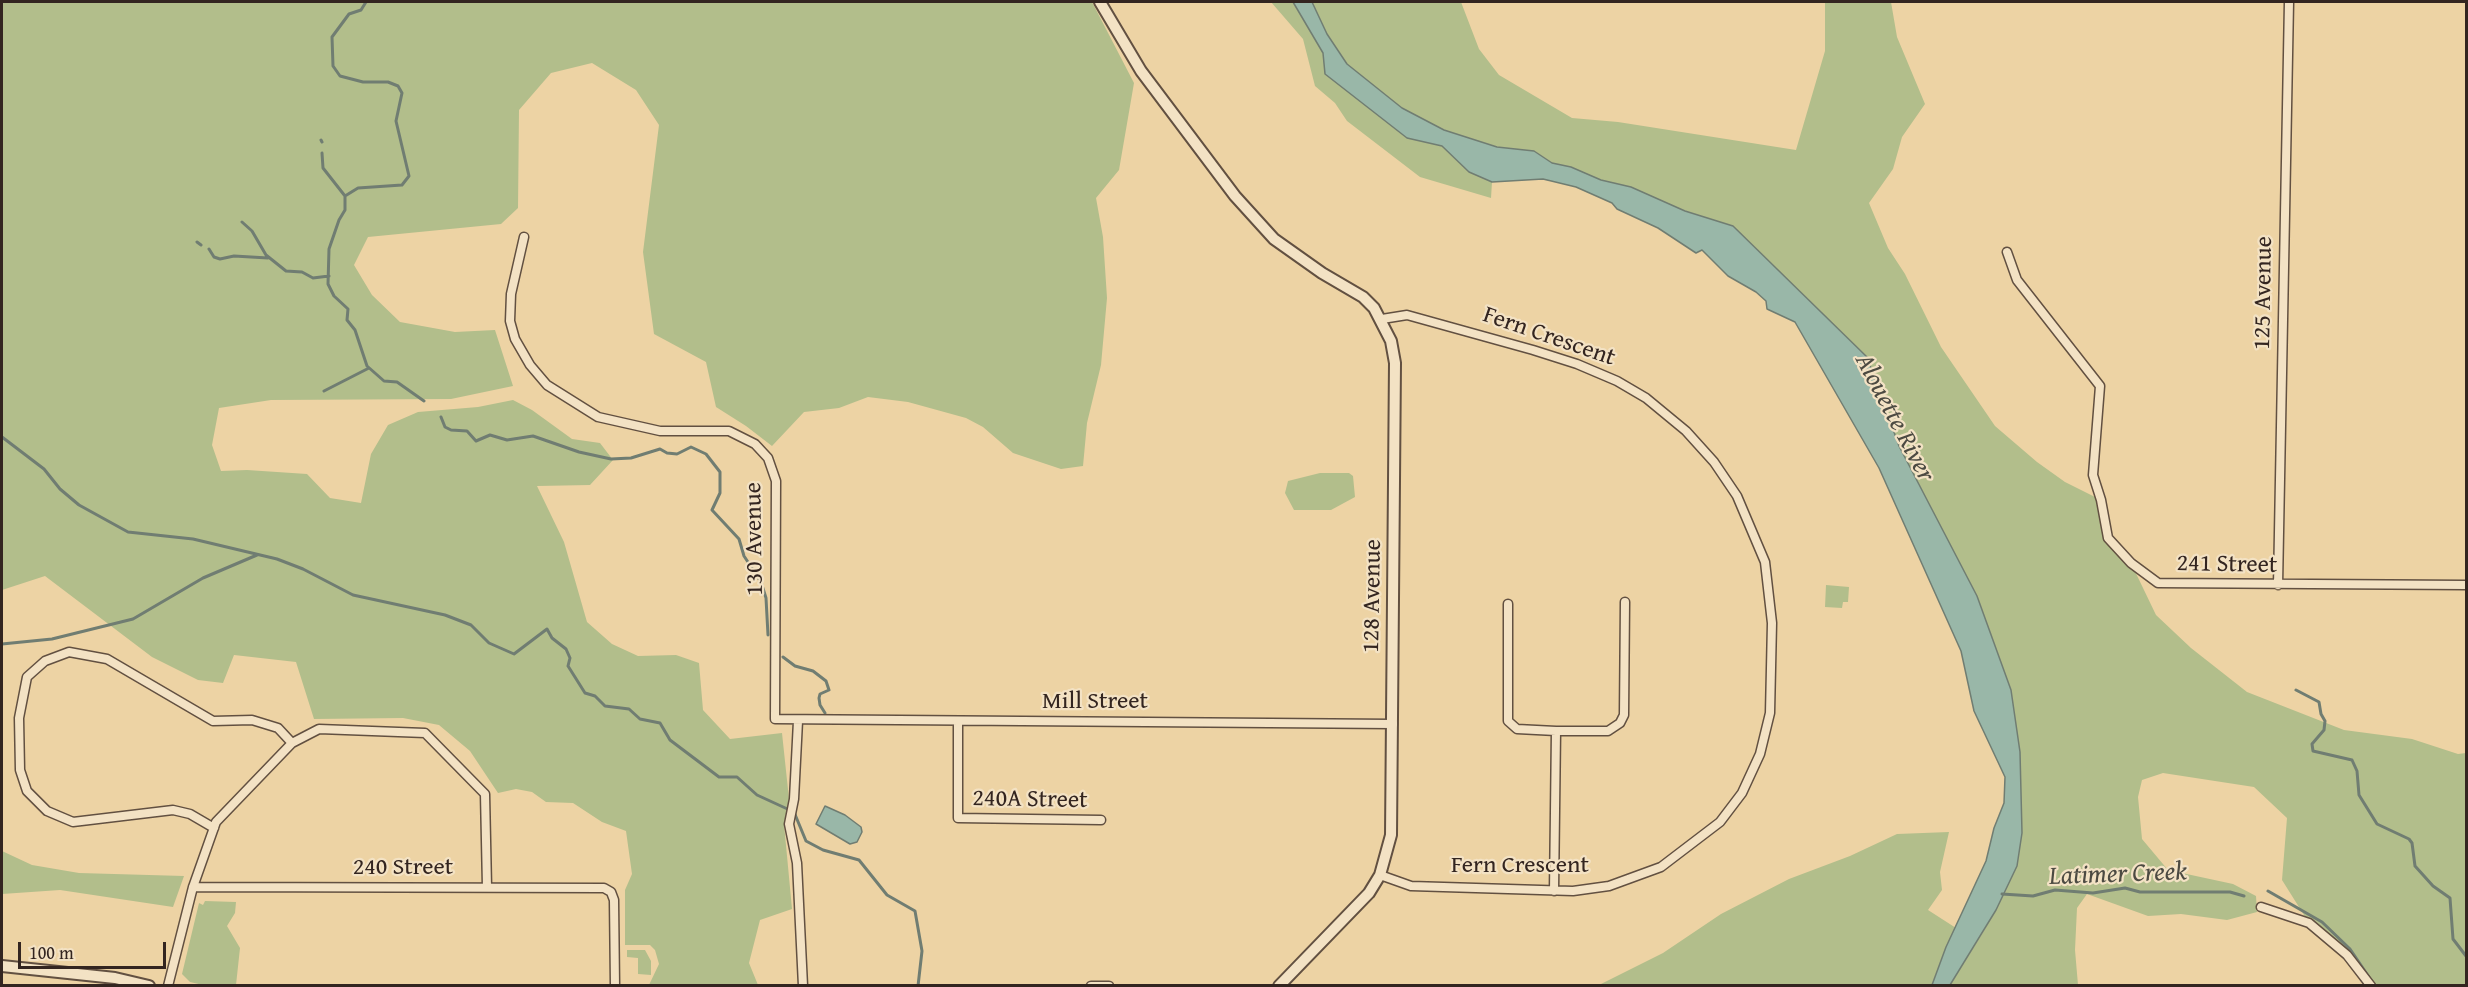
<!DOCTYPE html>
<style>
body{margin:0}
#map{position:relative;width:2468px;height:987px;overflow:hidden;background:#edd3a4;font-family:"Gentium Book Plus",serif}
canvas{display:block}
.frame{position:absolute;inset:0;border:3px solid #332520;pointer-events:none}
.scale{position:absolute;left:18px;top:942px;width:148px;height:27px;box-sizing:border-box;border:3px solid #332520;border-top:0;padding-left:8px;font-size:18px;line-height:21px;white-space:nowrap;color:#332520;-webkit-text-stroke:4px #f3e2c4;paint-order:stroke}
</style>
<div id="map">
<canvas width="2468" height="987"></canvas>
<div class="frame"></div>
<div class="scale">100 m</div>
</div>
<script>
const g = document.querySelector('canvas').getContext('2d');
g.lineJoin = 'round';
function fill(path, color) { g.fillStyle = color; g.fill(path, 'evenodd'); }
const toPath = rows => new Path2D(rows.map(r => 'M' + r).join(''));
function trace(path, color, width, dash) { g.strokeStyle = color; g.lineWidth = width; g.lineCap = dash ? 'butt' : 'round'; g.setLineDash(dash || []); g.stroke(path); }
function write(font, color, halo, rows, align = 'center') {
  g.font = font + ' "Gentium Book Plus",serif'; g.lineWidth = 4.5; g.setLineDash([]); g.textBaseline = 'middle'; g.strokeStyle = halo; g.fillStyle = color; for (const [text, x, y, turn = 0] of rows) {
    g.save(); g.translate(x, y); g.rotate((+turn || 0) * Math.PI / 180); g.textAlign = isNaN(turn) ? turn : align; if (halo) g.strokeText(text, 0, 0); g.fillText(text, 0, 0); g.restore();
  }
}
fill(toPath([
 [2,2,1092,2,1134,83,1119,170,1096,198,1103,237,1107,298,1101,365,1087,423,1083,466,1061,469,1013,453,983,427,966,418,908,402,868,397,839,408,804,412,772,446,746,426,716,407,706,362,654,334,643,252,659,125,636,90,592,63,551,73,519,110,518,208,501,224,368,237,354,265,372,295,400,322,455,332,495,330,513,386,451,399,271,400,219,408,212,445,221,471,247,470,307,474,330,498,361,503,371,454,388,425,418,412,478,407,513,400,532,410,572,439,600,443,613,460,590,485,537,486,564,542,587,622,612,644,638,656,676,655,699,663,703,710,730,739,782,733,789,799,784,824,792,909,760,920,749,963,758,985,649,985,659,964,655,950,650,945,625,945,625,890,632,874,626,831,602,822,573,803,546,802,532,792,516,789,498,793,470,751,439,725,403,718,314,719,296,662,234,655,223,683,198,680,152,657,45,576,2,590],
 [1271,2,1293,2,1323,53,1326,74,1407,138,1442,146,1469,172,1492,182,1491,198,1420,177,1347,121,1335,103,1315,86,1303,39],
 [1312,2,1461,2,1479,49,1499,75,1572,118,1618,122,1796,150,1825,51,1825,2,1891,2,1897,37,1925,104,1902,137,1893,169,1869,203,1888,248,1905,274,1941,347,1995,426,2037,462,2065,482,2101,500,2108,536,2131,563,2156,615,2191,648,2247,692,2344,730,2412,739,2458,754,2466,753,2466,985,2371,985,2347,955,2309,923,2282,880,2287,818,2254,787,2163,773,2142,780,2138,797,2142,839,2168,870,2233,884,2256,896,2257,912,2227,920,2181,914,2148,916,2087,894,2077,908,2075,950,2078,985,1950,985,1985,929,2017,866,2011,690,1977,596,1899,446,1867,357,1733,226,1685,211,1631,187,1601,180,1571,167,1552,163,1534,151,1497,147,1444,130,1402,108,1347,64,1327,34],
 [1320,473,1349,473,1353,476,1355,497,1331,510,1294,510,1285,493,1288,481],
 [1826,585,1849,587,1848,602,1843,602,1842,608,1825,607],
 [1949,832,1940,872,1942,890,1928,910,1956,928,1946,947,1932,985,1597,986,1663,953,1721,914,1789,879,1850,856,1897,834],
 [2,851,32,865,79,873,184,876,173,907,60,890,2,894],
 [205,901,236,902,235,913,227,926,240,948,236,985,203,985,190,982,182,974,199,903,203,905],
 [627,950,645,950,651,961,651,975,638,974,638,958,627,957]
]), '#b2be8b');
const water = toPath([
 [1293,2,1312,2,1327,34,1347,64,1402,108,1444,130,1497,147,1534,151,1552,163,1571,167,1601,180,1631,187,1685,211,1733,226,1867,357,1899,446,1977,596,2011,690,2020,752,2022,833,2017,866,1996,910,1950,985,1932,985,1946,947,1986,861,1994,828,2004,803,2005,777,1974,711,1961,651,1879,468,1795,322,1767,309,1766,301,1756,292,1728,276,1702,250,1696,253,1658,228,1617,209,1612,203,1576,187,1543,179,1492,182,1469,172,1442,146,1407,138,1325,74,1323,53,1293,2],
 [825,806,845,815,861,827,862,832,857,842,850,844,816,824,825,806]
]);
fill(water, '#99b7a8');
trace(water, '#707d72', 1.5);
trace(toPath([
 [366,2,361,10,349,14,332,37,333,66,340,76,363,82,388,82,398,86,402,93,396,121,409,176,402,185,358,188,345,196,345,210,339,220,329,249,328,284,334,296,348,309,347,320,355,330,367,366,384,381,397,382,424,401],
 [321,140,322,142],
 [322,153,323,168,345,196],
 [242,222,252,231,266,255,286,271,302,272,313,278,329,276],
 [197,242,201,245],
 [209,249,214,257,220,259,234,256,268,258],
 [324,391,369,368],
 [441,417,445,427,451,430,467,431,476,441,490,435,507,440,533,436,579,452,611,459,631,458,660,449,667,453,677,454,691,447,706,454,720,472,720,493,712,510,739,539,744,556,761,582,766,598,768,635],
 [2,437,44,469,60,489,79,505,128,532,193,539,277,559,303,569,353,595,445,615,471,625,489,643,514,654,547,629,552,638,566,649,570,658,568,666,585,693,595,696,605,706,629,709,640,719,660,723,670,740,719,777,737,777,757,795,794,812,806,841,823,850,859,860,887,895,915,911,922,951,918,986],
 [2,644,52,639,133,619,203,578,257,555],
 [783,657,795,666,813,671,826,681,829,690,820,694,819,698,820,705,825,713],
 [2296,690,2319,702,2321,714,2325,721,2324,730,2312,744,2313,751,2352,760,2357,771,2359,795,2377,824,2409,839,2412,843,2415,866,2433,886,2450,898,2453,939,2466,956],
 [2268,891,2322,922,2350,949,2375,986],
 [2002,894,2033,896,2055,890,2093,893,2125,888,2140,892,2230,892,2244,896]
]), '#707d72', 3);
const minor = toPath([
 [524,237,511,294,510,321,515,339,530,365,547,385,598,417,660,431,729,431,755,444,768,458,776,481,775,719,1393,724],
 [2007,252,2017,280,2100,386,2093,475,2101,500,2108,538,2131,563,2158,583,2466,585],
 [2278,585,2289,2],
 [1508,604,1508,721,1517,729,1556,731,1554,891],
 [798,721,794,799,789,824,797,863,803,986],
 [958,723,958,818,1101,820],
 [1556,731,1608,731,1620,723,1624,715,1625,602],
 [214,828,190,814,173,810,73,822,47,811,27,791,20,770,19,718,27,677,45,661,69,652,107,659,213,721,252,720,278,728,292,743],
 [1380,875,1411,886,1573,891,1609,886,1661,867,1720,822,1742,793,1760,754,1770,713,1772,623,1765,562,1737,496,1714,462,1686,431,1646,398,1617,381,1577,364,1533,350,1407,315,1382,319],
 [193,887,604,888,611,892,614,900,615,986],
 [2261,907,2309,923,2347,955,2371,986],
 [168,986,193,887,216,822,292,743,319,729,425,733,485,794,487,887],
 [1091,986,1109,986]
]);
const tertiary = toPath([
 [1100,2,1141,71,1235,196,1274,239,1322,273,1363,297,1374,308,1391,341,1395,363,1391,835,1380,875,1369,893,1279,986],
 [2,966,115,978,149,986]
]);
trace(minor, '#625041', 11);
trace(tertiary, '#625041', 14);
trace(minor, '#f3e2c4', 8);
trace(tertiary, '#f3e2c4', 10);
write('24px', '#332520', '#f3e2c4', [
 ["125 Avenue",2264,293,-89],
 ["Fern Crescent",1549,337,19],
 ["130 Avenue",755,539,-91],
 ["241 Street",2227,565,1],
 ["128 Avenue",1373,596,-89],
 ["Mill Street",1095,702],
 ["240A Street",1030,800,1],
 ["Fern Crescent",1520,866],
 ["240 Street",403,868]
]);
write('italic 26px', '#4c4a42', '#f3e2c4', [
 ["Alouette River",1894,418,62],
 ["Latimer Creek",2118,875,-2]
]);
</script>
